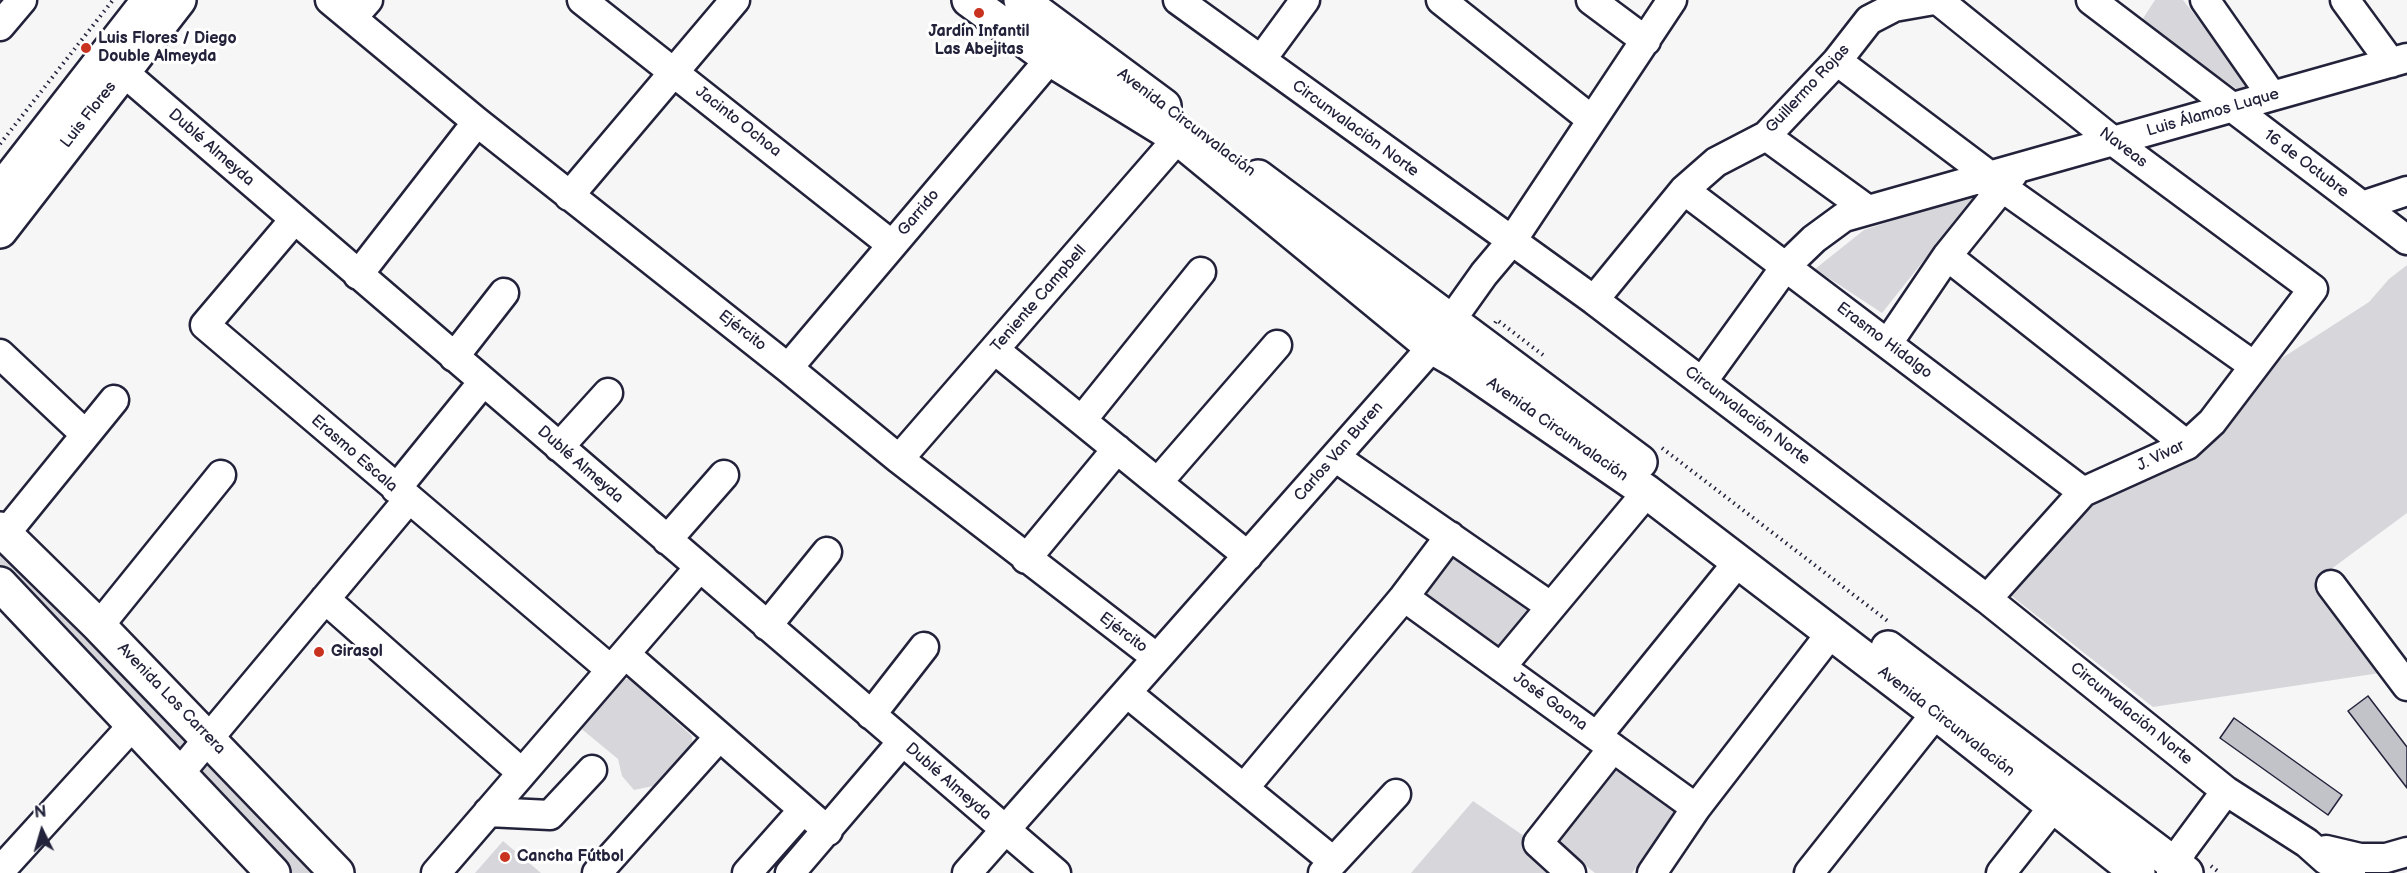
<!DOCTYPE html>
<meta charset="utf-8">
<style>
body{margin:0}
#map{position:relative;width:2407px;height:873px;overflow:hidden;background:#f6f6f7;font-family:"Balsamiq Sans",sans-serif}
canvas{display:block}
.north{position:absolute;left:12px;top:801px;width:60px;height:60px;-webkit-text-stroke:4px #fff;paint-order:stroke;rotate:355deg;font-size:16px;font-weight:700;line-height:24px;text-align:center;color:#22223b}
.north::after{content:'';display:block;margin:auto;width:21px;height:27px;background:#22223b;clip-path:polygon(50% 0,100% 100%,50% 72%,0 100%)}
</style>
<div id="map">
<canvas width="2407" height="873"></canvas>
<div class="north">N</div>
</div>
<script>
const g = document.querySelector('canvas').getContext('2d');
g.lineJoin = 'round';
function fill(path, color) { g.fillStyle = color; g.fill(path, 'evenodd'); }
const toPath = rows => new Path2D(rows.map(r => 'M' + r).join(''));
function trace(path, color, width, dash) { g.strokeStyle = color; g.lineWidth = width; g.lineCap = dash ? 'butt' : 'round'; g.setLineDash(dash || []); g.stroke(path); }
function write(font, color, halo, rows, align = 'center') {
  g.font = font + ' "Balsamiq Sans",sans-serif'; g.lineWidth = 6; g.setLineDash([]); g.textBaseline = 'middle'; g.strokeStyle = halo; g.fillStyle = color; for (const [text, x, y, turn = 0] of rows) {
    g.save(); g.translate(x, y); g.rotate((+turn || 0) * Math.PI / 180); g.textAlign = isNaN(turn) ? turn : align; if (halo) g.strokeText(text, 0, 0); g.fillText(text, 0, 0); g.restore();
  }
}
fill(toPath([
 [2155,0,2183,0,2250,85,2237,89,2140,23],
 [1978,192,1882,313,1815,269,1864,230],
 [2407,265,2407,513,2315,581,2380,673,2153,707,2009,594,2087,506,2247,398,2279,360,2369,302,2389,279],
 [0,537,329,873,281,873,0,576],
 [1451,555,1529,609,1498,648,1420,595],
 [629,679,692,736,692,747,658,785,634,790,622,776,618,759,578,726,617,680],
 [1614,768,1675,810,1632,873,1595,873,1556,843],
 [1473,801,1524,836,1563,873,1411,873],
 [503,841,541,873,475,873]
]), '#d7d7db');
const building = toPath([
 [2368,696,2407,747,2407,788,2348,711,2368,696],
 [2234,718,2342,795,2328,815,2220,738,2234,718]
]);
fill(building, '#c2c2c9');
trace(building, '#22223b', 1.5);
const minor = toPath([
 [330,0,477,122,788,368,899,459,1157,658],
 [582,0,892,245],
 [1178,0,1594,300,1987,599,2226,791,2307,843,2326,860,2351,873],
 [1441,0,1592,120],
 [1591,0,1646,41],
 [1938,0,2113,141,2313,289,2212,422,2187,445,2083,492,1987,599],
 [2091,0,2407,240],
 [2205,0,2272,96],
 [2345,0,2391,63],
 [352,18,368,0],
 [0,26,22,0],
 [106,57,1056,873],
 [1261,60,1305,0],
 [1837,61,1990,176],
 [1766,136,1868,210],
 [1977,179,2003,188,2254,366],
 [1684,190,2083,492],
 [569,196,735,0],
 [2362,206,2407,191],
 [294,220,205,325,611,670],
 [1947,256,2187,445],
 [358,275,477,122],
 [1594,300,1684,190,1716,162,1766,136,1837,61,1869,20,1894,7,1934,0],
 [1888,343,1947,256,2013,174],
 [995,350,1248,556],
 [0,354,85,434],
 [454,357,504,293],
 [788,368,1050,59],
 [1702,382,1786,266,1814,239,1844,217,2407,58],
 [1082,420,1201,272],
 [559,447,608,393],
 [1335,457,1550,606],
 [899,459,1178,138],
 [1158,482,1277,345],
 [396,489,483,382],
 [5,534,114,400],
 [667,540,724,475],
 [1026,559,1117,449],
 [2331,585,2407,686],
 [1404,597,1696,808],
 [325,599,522,773],
 [99,626,221,475],
 [767,626,827,552],
 [625,654,828,831],
 [1501,667,1647,492],
 [1127,693,1333,861],
 [871,715,924,647],
 [1597,736,1738,562],
 [178,775,408,500],
 [1244,788,1404,597,1450,536],
 [488,812,550,815,592,770],
 [2326,850,2360,858,2386,858,2407,852],
 [0,871,133,725],
 [436,873,699,568],
 [597,873,719,737],
 [747,873,803,810],
 [790,873,902,742],
 [967,873,1432,347,1484,274,1511,242,1672,0],
 [1323,873,1396,794],
 [1571,873,1538,843,1613,748],
 [1652,873,1696,808,1831,633],
 [1809,873,1936,713],
 [2001,873,2054,806],
 [2171,873,2183,849,2226,791]
]);
const major = toPath([
 [969,0,1050,59,1178,138,1432,347,1458,362,1647,492,1936,713,2138,873],
 [1021,0,1164,106],
 [1258,177,1640,462],
 [0,191,149,0],
 [0,231,179,0],
 [0,529,99,626,337,873],
 [0,584,273,873],
 [1888,648,2186,873]
]);
trace(minor, '#22223b', 33);
trace(major, '#22223b', 38);
trace(toPath([
 [0,144,113,0],
 [1495,323,1497,320,1543,355],
 [1662,448,1889,622],
 [2211,866,2220,873]
]), '#22223b', 4, [1.5, 4.5]);
trace(minor, '#fff', 28);
trace(major, '#fff', 33);
for (const [x, y, r, color] of [
 [979,13,6,"#c8321e"],
 [86,48,6,"#c8321e"],
 [319,652,6,"#c8321e"],
 [505,857,6,"#c8321e"]
]) { const dot = new Path2D(); dot.arc(x, y, r, 0, 2 * Math.PI); g.fillStyle = color; g.fill(dot); trace(dot, '#fff', 2); }
write('bold 16px', '#22223b', '#fff', [
 ["Jardín Infantil",979,32,"center"],
 ["Las Abejitas",979,50,"center"],
 ["Luis Flores / Diego",98,39],
 ["Double Almeyda",98,57],
 ["Girasol",331,652],
 ["Cancha Fútbol",517,857]
], 'left');
write('16px', '#22223b', '#fff', [
 ["Guillermo Rojas",1808,89,-47],
 ["Luis Álamos Luque",2213,113,-16],
 ["Luis Flores",89,115,-52],
 ["Jacinto Ochoa",738,122,38],
 ["Avenida Circunvalación",1186,123,37],
 ["Circunvalación Norte",1355,129,36],
 ["Dublé Almeyda",211,148,41],
 ["Naveas",2123,148,37],
 ["16 de Octubre",2306,164,37],
 ["Garrido",919,213,-50],
 ["Teniente Campbell",1039,299,-49],
 ["Ejército",742,331,38],
 ["Erasmo Hidalgo",1884,341,37],
 ["Circunvalación Norte",1747,416,37],
 ["Avenida Circunvalación",1557,430,35],
 ["Carlos Van Buren",1339,452,-49],
 ["Erasmo Escala",354,454,41],
 ["J. Vivar",2161,456,-26],
 ["Dublé Almeyda",580,465,41],
 ["Ejército",1123,633,37],
 ["Avenida Los Carrera",171,699,46],
 ["José Gaona",1550,702,36],
 ["Circunvalación Norte",2131,714,39],
 ["Avenida Circunvalación",1946,722,38],
 ["Dublé Almeyda",948,782,41]
]);
</script>
